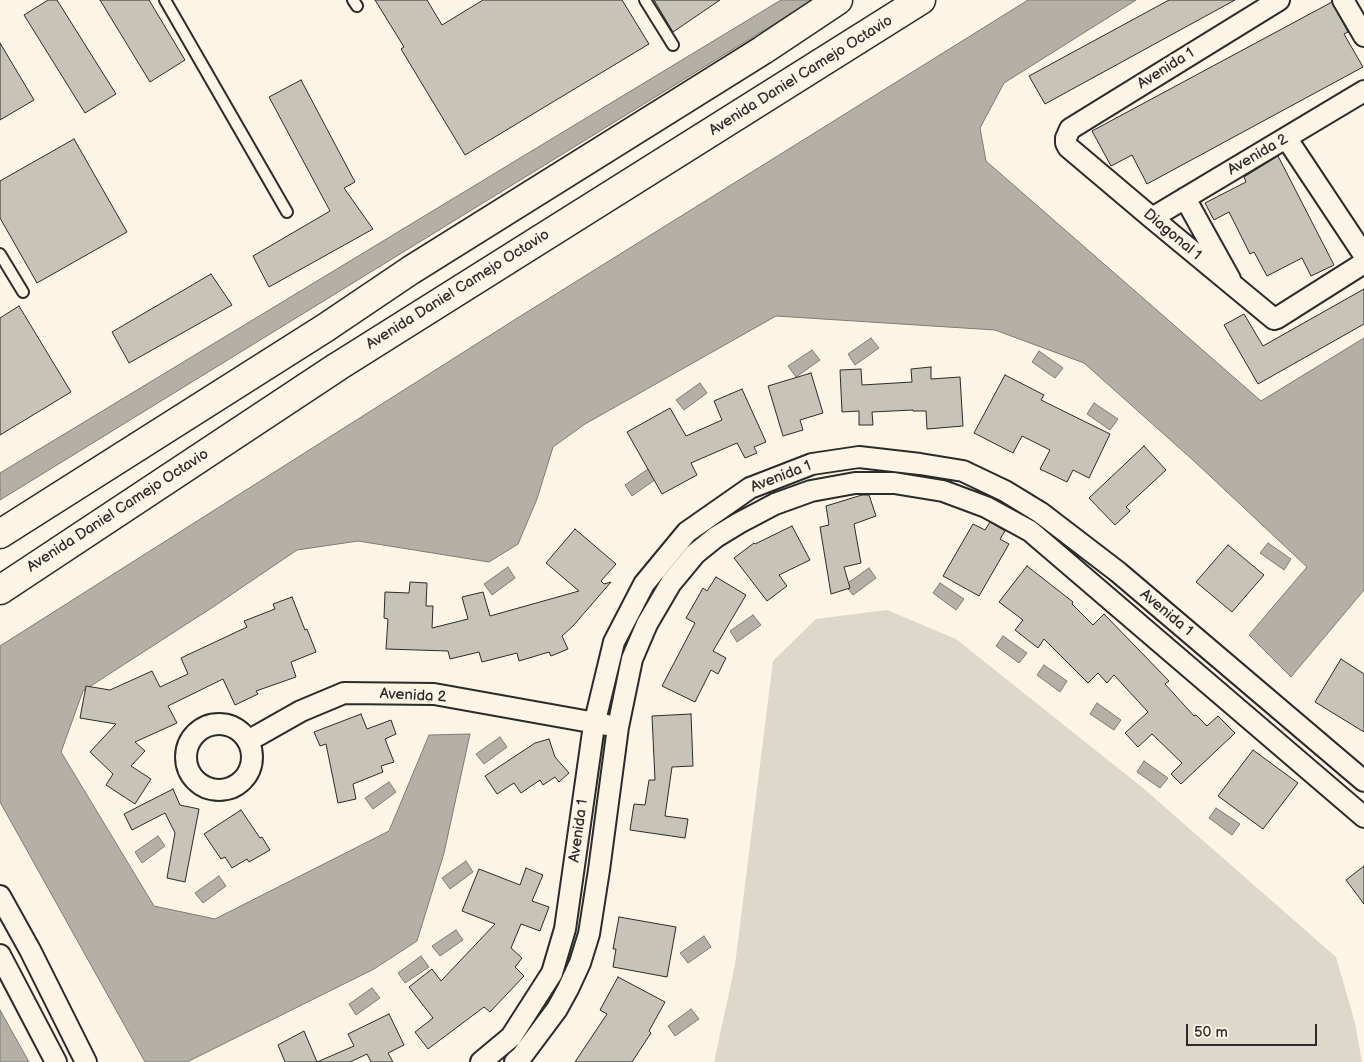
<!DOCTYPE html>
<style>
body{margin:0}
#map{position:relative;width:1364px;height:1062px;overflow:hidden;background:#fcf5e5;font-family:"Balsamiq Sans",sans-serif}
canvas{display:block}
.scale{position:absolute;left:1186px;top:1024px;width:131px;height:22px;box-sizing:border-box;border:2px solid #2b2b2b;border-top:0;padding-left:6px;font-size:15px;line-height:18px;white-space:nowrap;color:#2b2b2b;-webkit-text-stroke:4px #fcf5e5;paint-order:stroke}
</style>
<div id="map">
<canvas width="1364" height="1062"></canvas>
<div class="scale">50 m</div>
</div>
<script>
const g = document.querySelector('canvas').getContext('2d');
g.lineJoin = 'round';
function fill(path, color) { g.fillStyle = color; g.fill(path, 'evenodd'); }
const toPath = rows => new Path2D(rows.map(r => 'M' + r).join(''));
function trace(path, color, width, dash) { g.strokeStyle = color; g.lineWidth = width; g.lineCap = dash ? 'butt' : 'round'; g.setLineDash(dash || []); g.stroke(path); }
function write(font, color, halo, rows, align = 'center') {
  g.font = font + ' "Balsamiq Sans",sans-serif'; g.lineWidth = 5; g.setLineDash([]); g.textBaseline = 'middle'; g.strokeStyle = halo; g.fillStyle = color; for (const [text, x, y, turn = 0] of rows) {
    g.save(); g.translate(x, y); g.rotate((+turn || 0) * Math.PI / 180); g.textAlign = isNaN(turn) ? turn : align; if (halo) g.strokeText(text, 0, 0); g.fillText(text, 0, 0); g.restore();
  }
}
fill(toPath([
 [887,610,956,639,1143,788,1336,957,1355,1023,1362,1062,714,1062,735,965,773,661,816,619]
]), '#ded8ca');
const water = toPath([
 [781,0,813,0,0,500,0,473,781,0],
 [1028,0,1136,0,1004,83,980,128,986,161,1261,401,1364,338,1364,590,1291,677,1249,635,1307,567,1194,461,1084,363,995,330,776,316,585,424,553,447,537,499,518,544,489,562,358,541,297,550,213,607,83,691,61,752,154,906,215,919,389,831,429,735,470,734,444,853,417,941,374,969,187,1062,145,1062,0,802,0,646,519,317,1028,0],
 [871,338,879,348,855,365,848,354,871,338],
 [812,350,820,360,796,377,788,366,812,350],
 [1039,351,1063,368,1055,378,1032,362,1039,351],
 [700,383,707,393,684,410,676,400,700,383],
 [1094,403,1118,419,1110,430,1087,414,1094,403],
 [648,469,656,479,632,496,625,485,648,469],
 [1268,543,1291,559,1284,570,1260,553,1268,543],
 [508,567,515,578,492,595,484,584,508,567],
 [869,568,876,578,853,595,845,585,869,568],
 [940,583,964,599,956,610,933,593,940,583],
 [753,615,761,625,737,642,730,631,753,615],
 [1003,636,1027,653,1019,663,996,646,1003,636],
 [1044,665,1067,681,1060,692,1037,675,1044,665],
 [1097,703,1121,720,1114,730,1090,714,1097,703],
 [500,737,507,747,484,764,476,754,500,737],
 [1144,761,1168,778,1160,788,1137,772,1144,761],
 [389,782,396,792,373,809,365,798,389,782],
 [1216,808,1240,824,1232,835,1209,818,1216,808],
 [158,836,165,846,142,863,135,852,158,836],
 [466,861,473,872,450,889,442,878,466,861],
 [219,876,226,886,203,903,195,893,219,876],
 [456,930,463,940,440,956,432,946,456,930],
 [704,936,711,947,688,963,680,953,704,936],
 [421,956,429,967,405,983,398,973,421,956],
 [372,988,380,998,356,1015,349,1004,372,988],
 [691,1009,699,1019,675,1036,668,1026,691,1009],
 [0,1010,29,1062,0,1062,0,1010]
]);
fill(water, '#b4b0a5');
trace(water, '#7d7b74', 1);
const building = toPath([
 [48,0,57,0,116,94,85,113,24,15,48,0],
 [100,0,149,0,185,60,150,82,100,0],
 [375,0,427,0,442,25,483,0,622,0,649,44,465,155,401,49,404,47,375,0],
 [654,0,720,0,673,32,654,0],
 [1169,0,1235,0,1045,104,1029,76,1169,0],
 [1332,2,1348,32,1344,34,1363,67,1147,184,1132,155,1111,166,1092,131,1332,2],
 [0,43,34,100,0,120,0,43],
 [301,80,355,182,344,188,373,229,269,287,253,256,330,211,269,97,301,80],
 [74,139,127,232,37,283,0,218,0,181,74,139],
 [1278,156,1334,265,1311,276,1302,258,1267,276,1254,252,1250,254,1229,212,1214,220,1205,203,1246,182,1244,177,1278,156],
 [211,274,232,305,129,363,112,332,211,274],
 [1364,289,1364,324,1258,384,1224,325,1244,314,1263,346,1364,289],
 [19,306,71,392,0,435,0,318,19,306],
 [931,367,931,379,960,377,963,426,927,429,926,411,913,411,913,410,872,412,873,425,859,425,859,411,842,412,840,370,861,369,862,385,912,382,911,369,931,367],
 [811,373,823,413,800,420,803,430,783,436,768,386,811,373],
 [1005,375,1044,395,1041,400,1110,434,1089,478,1073,470,1067,482,1040,469,1050,450,1022,436,1013,453,974,433,1005,375],
 [742,389,766,442,754,447,757,453,745,458,737,443,691,463,697,475,662,494,627,432,670,408,686,436,722,420,714,401,742,389],
 [1144,446,1166,470,1126,507,1130,511,1115,525,1089,498,1144,446],
 [862,495,869,495,876,516,854,524,861,563,844,567,850,588,831,594,820,527,829,525,826,506,862,495],
 [990,522,1005,531,1000,539,1009,544,979,596,943,576,973,524,985,530,990,522],
 [792,526,810,560,779,575,787,586,767,601,734,558,754,543,755,544,792,526],
 [575,529,616,564,601,581,604,584,611,582,573,626,562,636,568,649,551,656,549,652,519,661,517,653,482,662,479,652,450,659,448,651,386,649,388,619,384,618,385,592,409,593,410,582,427,583,426,606,433,606,432,628,468,619,462,597,483,592,490,616,579,591,546,563,575,529],
 [1228,545,1264,575,1232,612,1196,582,1228,545],
 [1027,566,1073,602,1072,604,1093,625,1104,614,1169,681,1165,684,1194,716,1196,715,1207,726,1218,716,1235,733,1181,784,1171,774,1182,763,1152,734,1138,747,1125,733,1148,712,1114,675,1107,683,1098,673,1088,683,1044,639,1038,648,1015,630,1023,620,999,602,1027,566],
 [716,577,746,595,713,651,726,658,718,674,711,670,695,702,662,686,695,623,686,618,703,588,707,591,716,577],
 [292,597,305,630,307,629,316,652,291,662,296,677,256,691,258,694,235,705,223,679,168,706,177,723,135,742,145,751,131,766,151,779,135,804,106,785,113,774,90,752,116,724,80,718,86,686,110,690,152,671,160,687,188,674,181,658,247,627,244,621,275,609,273,604,292,597],
 [1341,659,1364,674,1364,732,1315,702,1341,659],
 [361,714,367,729,391,720,396,734,385,739,394,762,381,766,383,772,353,784,356,799,338,803,326,744,320,746,314,732,361,714],
 [691,714,693,766,672,767,665,816,688,819,685,838,630,830,634,804,645,805,649,780,655,780,652,716,691,714],
 [549,739,555,757,569,773,559,782,555,777,543,785,540,780,521,793,514,783,497,794,485,776,535,743,549,739],
 [1253,750,1298,783,1263,829,1218,796,1253,750],
 [173,789,180,805,199,809,185,882,167,878,175,833,165,813,132,830,124,814,173,789],
 [241,810,260,838,262,837,270,850,249,862,247,859,232,868,225,857,221,859,204,834,241,810],
 [1364,866,1364,904,1346,880,1364,866],
 [526,868,543,875,532,901,549,907,540,931,521,924,511,948,522,958,515,967,524,976,490,1012,484,1007,428,1049,415,1032,433,1018,409,987,432,969,441,981,495,924,462,911,479,869,520,885,526,868],
 [619,917,676,927,667,977,613,967,616,949,613,949,619,917],
 [618,977,665,1002,649,1031,651,1033,632,1062,575,1062,607,1014,600,1010,618,977],
 [389,1014,404,1045,388,1053,393,1062,371,1062,367,1054,350,1062,285,1062,278,1045,304,1031,317,1062,354,1046,348,1034,389,1014]
]);
fill(building, '#c8c3b7');
trace(building, '#2b2b2b', 1);
const lane = toPath([
 [165,0,287,212],
 [353,0,357,6],
 [645,0,673,45],
 [0,254,23,292]
]);
const street = toPath([
 [1279,0,1070,129,1066,138,1066,143,1068,147,1152,218,1274,319,1277,318,1364,263],
 [1343,0,1364,36],
 [1287,139,1364,255],
 [1185,198,1230,279],
 [1152,218,1364,91],
 '186 757a33 33 0 1 1 66 0a33 33 0 1 1-66 0Z',
 [248,741,301,711,344,693,434,694,607,725],
 [0,896,30,950,86,1062],
 [0,955,56,1062],
 [481,1062,511,1037,552,973,565,929,594,725,607,671,614,642,644,584,687,532,750,488,812,464,859,457,920,464,963,471,1005,491,1041,513,1118,572,1364,781],
 [515,1062,522,1056,557,1009,568,989,580,963,589,934,599,870,618,727,632,659,647,624,671,583,695,554,716,537,739,523,775,504,811,491,855,483,894,483,943,491,986,507,1030,531,1364,817]
]);
const secondary = toPath([
 [0,534,325,328,411,270,763,50,838,0],
 [0,590,337,367,921,0]
]);
trace(lane, '#2b2b2b', 14);
trace(street, '#2b2b2b', 24);
trace(secondary, '#2b2b2b', 31);
trace(lane, '#fcf5e5', 10);
trace(street, '#fcf5e5', 20);
trace(secondary, '#fcf5e5', 28);
write('15px', '#2b2b2b', '#fcf5e5', [
 ["Avenida 1",1166,69,-32],
 ["Avenida Daniel Camejo Octavio",801,76,-32],
 ["Avenida 2",1258,155,-30],
 ["Diagonal 1",1172,235,40],
 ["Avenida Daniel Camejo Octavio",458,290,-32],
 ["Avenida 1",781,477,-21],
 ["Avenida Daniel Camejo Octavio",118,511,-33],
 ["Avenida 1",1166,613,40],
 ["Avenida 2",413,696,3],
 ["Avenida 1",579,831,-82]
]);
</script>
